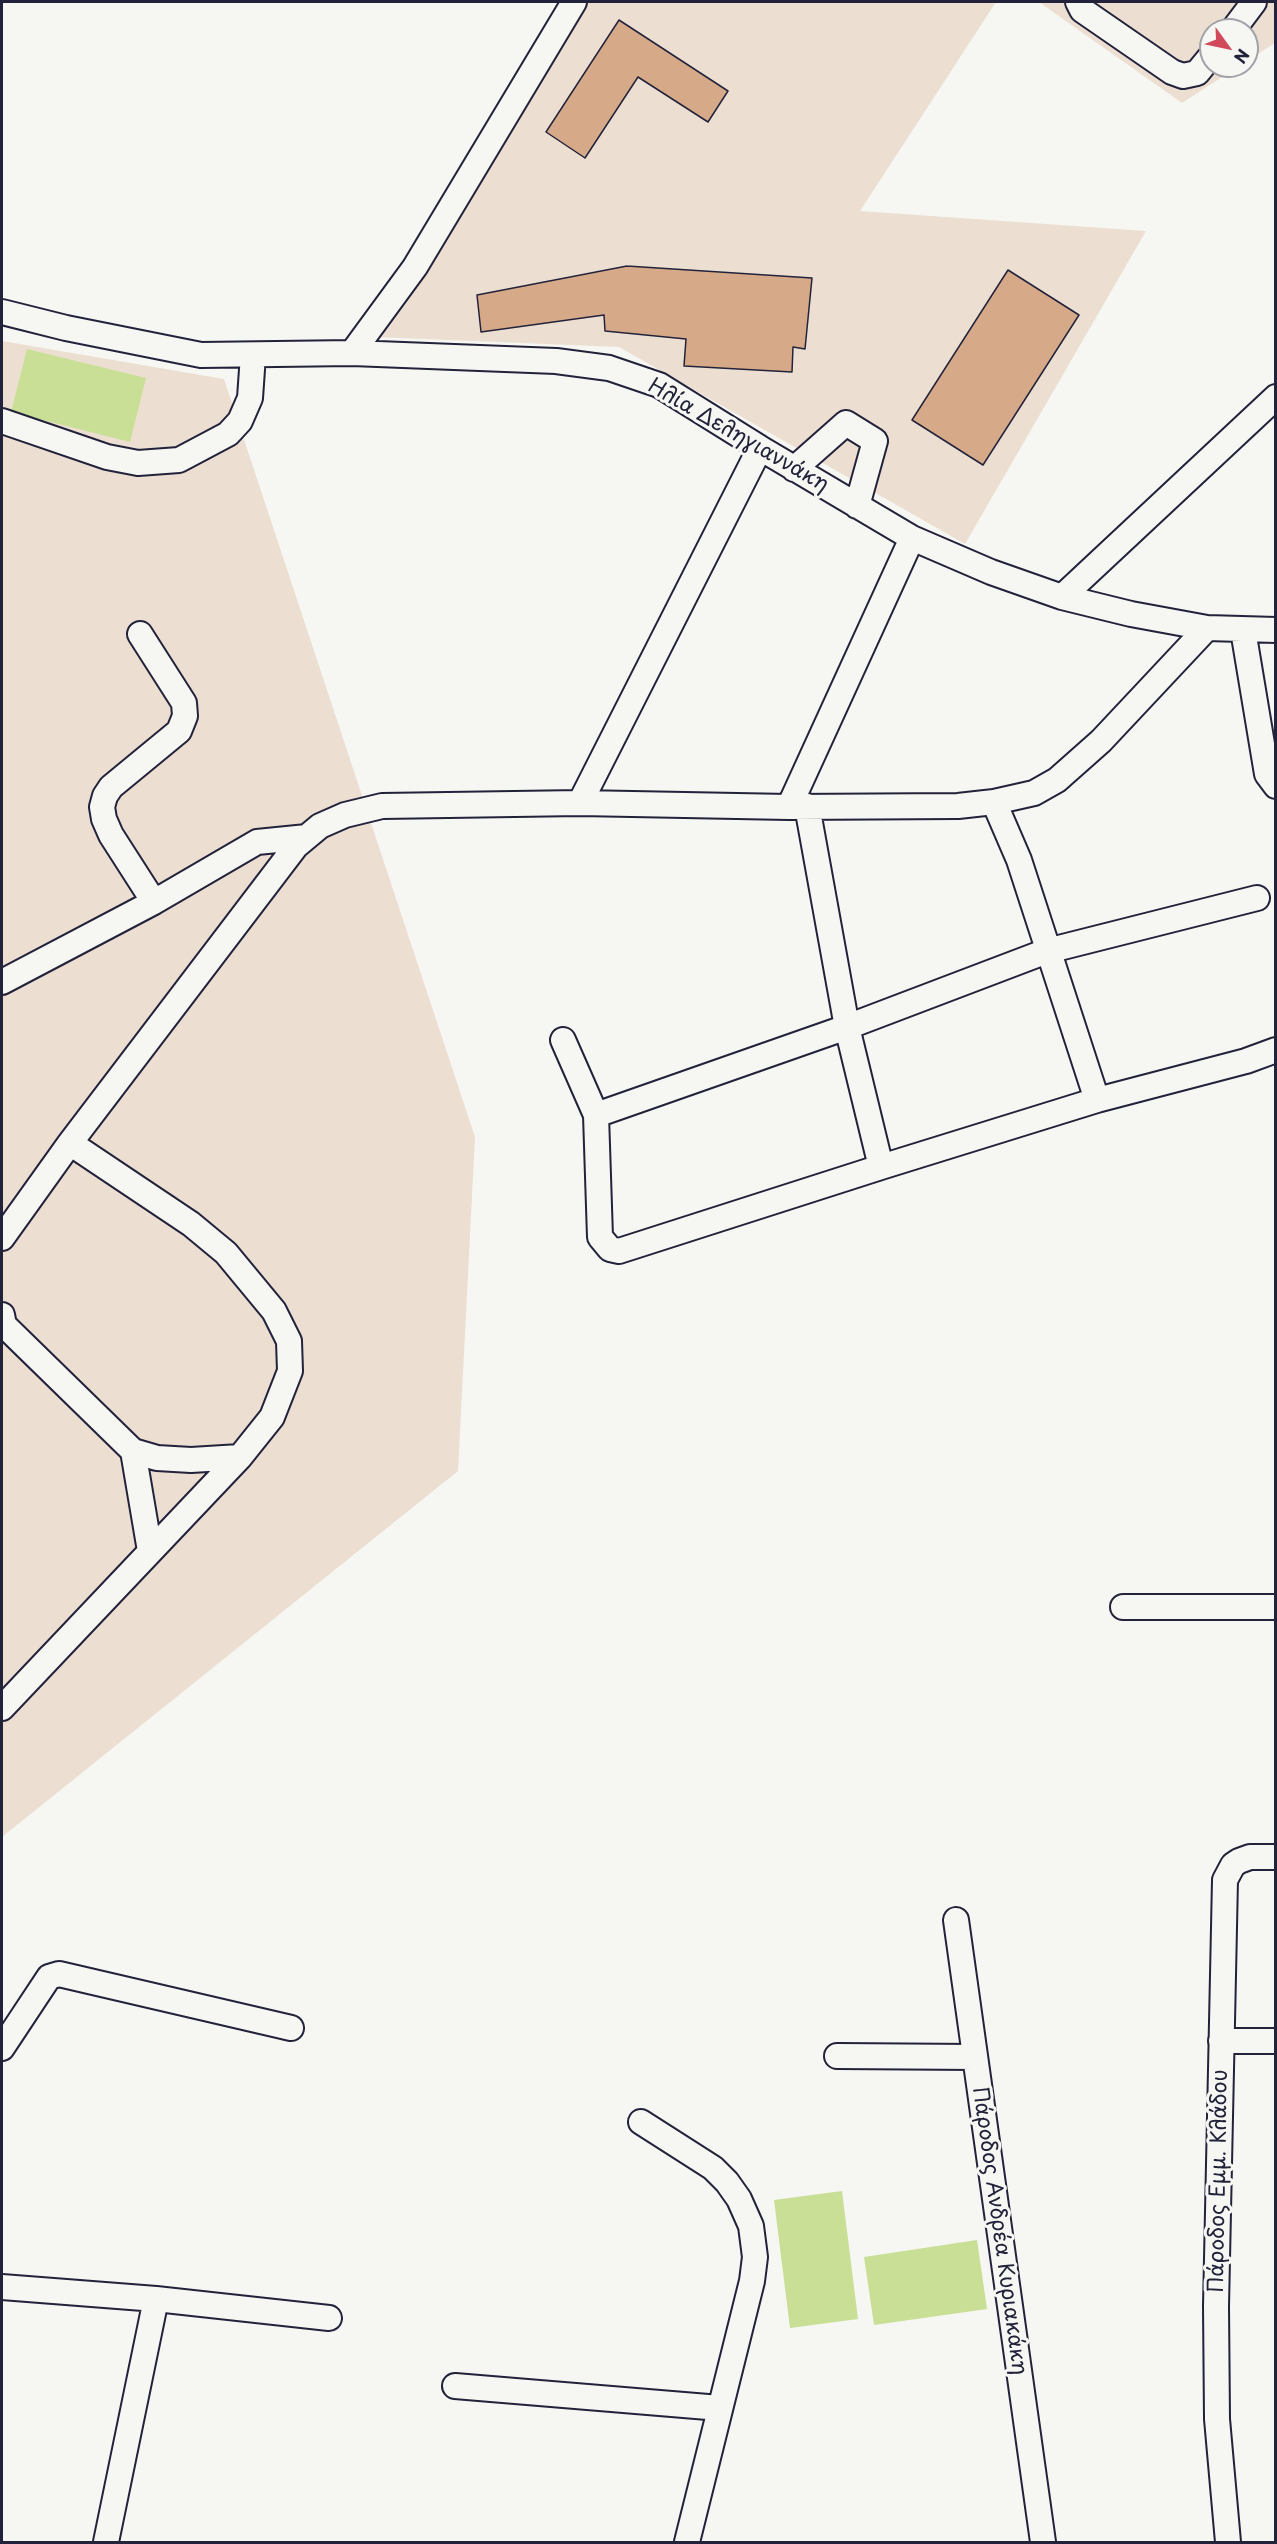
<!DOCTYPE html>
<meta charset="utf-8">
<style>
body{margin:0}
#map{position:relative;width:1277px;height:2544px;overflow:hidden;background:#f6f6f2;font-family:"Playpen Sans",sans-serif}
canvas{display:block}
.frame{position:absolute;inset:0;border:3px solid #22223b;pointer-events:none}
.north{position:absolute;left:1199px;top:18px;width:60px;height:60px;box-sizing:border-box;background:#f6f6f2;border:2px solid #a1a1a9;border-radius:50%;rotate:123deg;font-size:16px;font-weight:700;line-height:24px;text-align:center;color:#22223b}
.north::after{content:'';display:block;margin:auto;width:21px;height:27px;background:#d1495b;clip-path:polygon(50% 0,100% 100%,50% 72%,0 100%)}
</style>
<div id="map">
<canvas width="1277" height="2544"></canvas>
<div class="frame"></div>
<div class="north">N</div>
</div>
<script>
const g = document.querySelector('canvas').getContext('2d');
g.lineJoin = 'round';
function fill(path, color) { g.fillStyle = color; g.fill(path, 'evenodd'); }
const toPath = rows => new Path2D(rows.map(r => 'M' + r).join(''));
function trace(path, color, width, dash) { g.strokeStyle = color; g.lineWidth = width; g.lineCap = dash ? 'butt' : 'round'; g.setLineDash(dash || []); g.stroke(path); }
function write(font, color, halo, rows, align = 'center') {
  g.font = font + ' "Playpen Sans",sans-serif'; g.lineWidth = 6; g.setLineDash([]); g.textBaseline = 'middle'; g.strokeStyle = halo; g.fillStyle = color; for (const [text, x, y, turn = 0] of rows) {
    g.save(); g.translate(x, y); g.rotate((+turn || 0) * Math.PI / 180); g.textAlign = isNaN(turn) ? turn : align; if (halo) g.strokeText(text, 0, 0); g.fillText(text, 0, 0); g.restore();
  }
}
fill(toPath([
 [583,2,996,2,860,211,1146,231,965,544,619,347,375,337],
 [1039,2,1275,2,1275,43,1247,61,1247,30,1211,30,1211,66,1239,66,1182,103],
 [2,341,224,379,475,1137,458,1471,2,1837]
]), '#ecdfd2');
fill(toPath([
 [27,349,146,378,130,442,11,412],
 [842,2191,858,2319,790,2328,774,2200],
 [977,2240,987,2309,874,2325,864,2257]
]), '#c8df95');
const building = toPath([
 [619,20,728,91,708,122,638,77,585,158,546,132,619,20],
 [627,266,812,278,805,349,793,347,792,372,684,366,686,339,605,331,604,315,481,332,477,295,627,266],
 [1008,270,1079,315,983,465,912,420,1008,270]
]);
fill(building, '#d6aa88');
trace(building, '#22223b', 1.5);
const minor = toPath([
 [1078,2,1082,10,1172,72,1183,76,1197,73,1211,56],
 [1233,30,1254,2],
 [2,312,66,328,201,355,352,353,556,361,609,368,659,385,760,448,912,538,991,572,1062,597,1131,614,1207,628,1276,630],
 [352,353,415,267,574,2],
 [2,421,107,457,138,463,179,460,228,434,240,421,250,398,253,355],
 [794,469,846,423,875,441,857,506],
 [1062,597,1276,397],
 [1243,630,1267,774,1276,786],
 [140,634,184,703,185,716,179,731,111,787,105,796,102,807,104,819,111,835,154,902],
 [994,802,1019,860,1097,1100],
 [580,803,760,448],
 [807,806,847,1027,881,1167,1097,1100,1246,1061,1276,1050],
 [789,807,912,538],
 [2,982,154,902,257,842,307,837],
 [563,1040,596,1115,847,1027,1047,951,1257,898],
 [596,1115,600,1237,610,1249,619,1251,881,1167],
 [2,1238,70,1143,296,846,320,826,345,815,382,806,580,803,789,807,958,806,994,802,1034,793,1057,780,1101,741,1207,628],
 [2,1315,4,1325,133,1451,157,1458,191,1460,240,1457],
 [133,1451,150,1551],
 [1123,1607,1276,1607],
 [2,1708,240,1457,272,1417,290,1371,289,1341,274,1311,226,1253,191,1224,70,1143],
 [956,1920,1043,2542],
 [1221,2041,1276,2041],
 [2,2048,49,1977,59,1974,291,2028],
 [837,2056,975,2057],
 [641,2122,713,2168,727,2182,739,2199,751,2226,755,2257,752,2281,687,2542],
 [2,2287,156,2299,329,2318],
 [455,2386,720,2408],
 [106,2542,156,2299],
 [1228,2542,1217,2419,1216,2306,1225,1880,1233,1865,1239,1861,1250,1857,1276,1857]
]);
trace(minor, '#22223b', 28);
trace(minor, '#f6f6f2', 24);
write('21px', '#22223b', '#f6f6f2', [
 ["Ηλία Δεληγιαννάκη",738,436,30],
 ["Πάροδος Εμμ. Κλάδου",1219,2181,-89],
 ["Πάροδος Ανδρέα Κυριακάκη",999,2231,82]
]);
</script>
